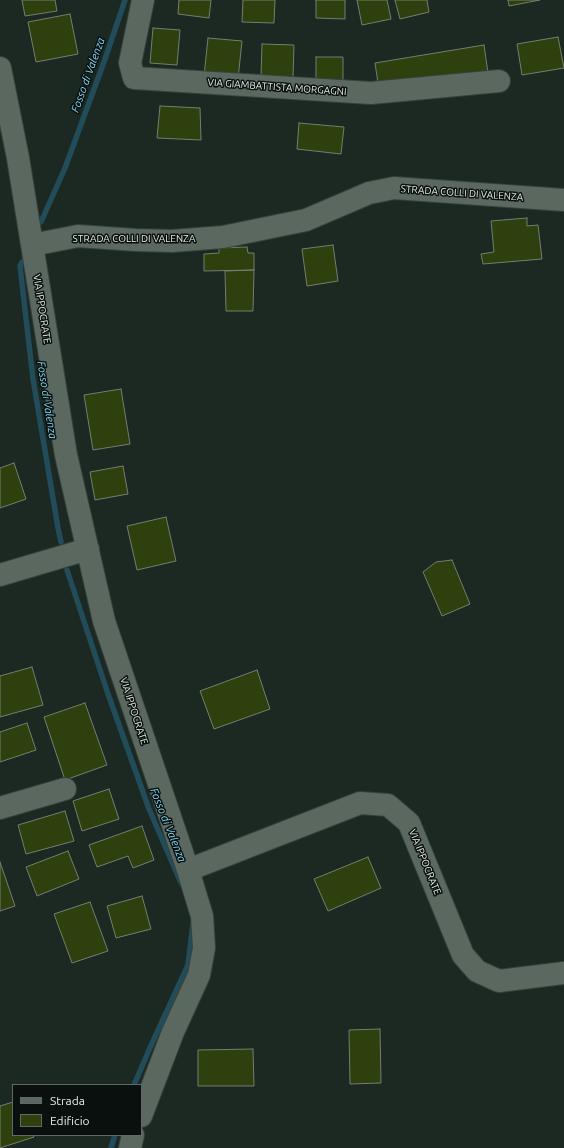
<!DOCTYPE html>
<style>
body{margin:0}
#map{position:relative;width:564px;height:1148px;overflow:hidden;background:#1c2822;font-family:Ubuntu,sans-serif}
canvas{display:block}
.legend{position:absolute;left:12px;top:1084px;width:130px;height:52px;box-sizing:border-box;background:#0a100d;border:1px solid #626965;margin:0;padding:5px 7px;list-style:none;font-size:12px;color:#e6eee9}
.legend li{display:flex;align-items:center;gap:8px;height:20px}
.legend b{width:20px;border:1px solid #626965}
</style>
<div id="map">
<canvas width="564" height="1148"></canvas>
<ul class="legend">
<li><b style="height:5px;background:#5a6860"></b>Strada</li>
<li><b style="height:11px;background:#2d400e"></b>Edificio</li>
</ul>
</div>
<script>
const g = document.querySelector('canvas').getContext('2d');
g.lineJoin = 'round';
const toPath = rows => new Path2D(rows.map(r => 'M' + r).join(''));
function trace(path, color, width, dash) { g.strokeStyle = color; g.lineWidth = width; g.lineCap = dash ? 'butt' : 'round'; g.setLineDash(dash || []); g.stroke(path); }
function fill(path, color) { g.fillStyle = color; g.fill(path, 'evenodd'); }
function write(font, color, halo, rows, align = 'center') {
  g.font = font + ' Ubuntu,sans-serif'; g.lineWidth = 3; g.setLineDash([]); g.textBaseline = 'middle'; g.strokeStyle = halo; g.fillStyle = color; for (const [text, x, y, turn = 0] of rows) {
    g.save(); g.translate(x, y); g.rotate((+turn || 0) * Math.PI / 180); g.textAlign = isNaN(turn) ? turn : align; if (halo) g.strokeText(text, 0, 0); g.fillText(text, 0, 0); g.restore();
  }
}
trace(toPath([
 [41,222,65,168,104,62,125,0],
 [22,262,20,266,33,379,58,528,61,542],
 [67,570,108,694,149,809,181,883],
 [134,1085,149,1050,188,965,193,923],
 [111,1148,115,1135]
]), '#224c5a', 5.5);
const building = toPath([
 [22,0,55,0,57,11,25,16,22,0],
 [179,0,211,0,209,18,178,14,179,0],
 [243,0,275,0,274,23,242,22,243,0],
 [316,0,345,0,345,19,316,18,316,0],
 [357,0,387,0,391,19,362,25,357,0],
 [395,0,427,0,429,12,400,19,395,0],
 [508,0,540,0,509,6,508,0],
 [70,14,78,54,36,62,28,22,70,14],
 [153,28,180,30,177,65,150,63,153,28],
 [558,37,564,68,522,75,517,44,558,37],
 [208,38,242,41,238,79,204,76,208,38],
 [262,44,294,45,293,78,261,76,262,44],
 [484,45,488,73,379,90,375,63,484,45],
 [316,57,343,57,343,80,316,80,316,57],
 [160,106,200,108,201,140,157,138,160,106],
 [299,123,344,127,341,154,297,149,299,123],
 [527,218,527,226,538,225,542,259,483,264,481,254,494,252,491,221,527,218],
 [333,245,338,281,307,286,302,249,333,245],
 [247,247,248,253,254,253,254,270,204,271,204,254,219,253,219,248,247,247],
 [254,270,253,311,226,311,225,271,254,270],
 [121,389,130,444,93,450,84,395,121,389],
 [14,463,26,499,0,508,0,468,14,463],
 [123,466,128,494,95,500,90,472,123,466],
 [166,517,176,561,137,570,127,526,166,517],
 [452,560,470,604,442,616,423,572,436,562,452,560],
 [32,667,43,705,0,717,0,676,32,667],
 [257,670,270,709,214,729,200,691,257,670],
 [85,703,107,765,65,780,44,717,85,703],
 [27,723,36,750,0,762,0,732,27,723],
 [109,789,119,819,82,831,73,801,109,789],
 [65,811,74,841,26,854,18,825,65,811],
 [142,826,154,860,133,868,128,856,97,867,89,845,142,826],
 [68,851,79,879,37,896,26,867,68,851],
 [368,857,381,888,328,911,314,879,368,857],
 [0,862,15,906,0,911,0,862],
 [142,896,151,929,116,938,107,906,142,896],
 [90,902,108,951,72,963,54,914,90,902],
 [380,1029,381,1083,350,1084,349,1030,380,1029],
 [253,1049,254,1086,198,1086,198,1050,253,1049],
 [13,1102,13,1135,33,1135,34,1137,0,1148,0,1106,13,1102]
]);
fill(building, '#2d400e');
trace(building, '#777d70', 1);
const minor = toPath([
 [143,0,130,63,134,78,371,93,499,81],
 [0,68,18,158,66,455,104,621,188,870,202,916,204,948,199,975,173,1032,141,1116],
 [32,245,78,236,136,240,172,241,223,237,306,220,369,193,394,188,564,200],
 [0,575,88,549],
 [0,808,65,789],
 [188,870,360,803,388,805,409,823,463,955,477,971,499,981,564,973],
 [130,1148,133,1135]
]);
trace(minor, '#37423c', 24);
trace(minor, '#5a6860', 22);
write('10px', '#e6eee9', '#0a100d', [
 ["VIA GIAMBATTISTA MORGAGNI",277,87,4],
 ["STRADA COLLI DI VALENZA",462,193,4],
 ["STRADA COLLI DI VALENZA",134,239],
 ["VIA IPPOCRATE",42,309,81],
 ["VIA IPPOCRATE",134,711,72],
 ["VIA IPPOCRATE",425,862,68]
]);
write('italic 11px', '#80d8f8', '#0a100d', [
 ["Fosso di Valenza",88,75,-70],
 ["Fosso di Valenza",47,400,81],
 ["Fosso di Valenza",168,825,68]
]);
</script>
